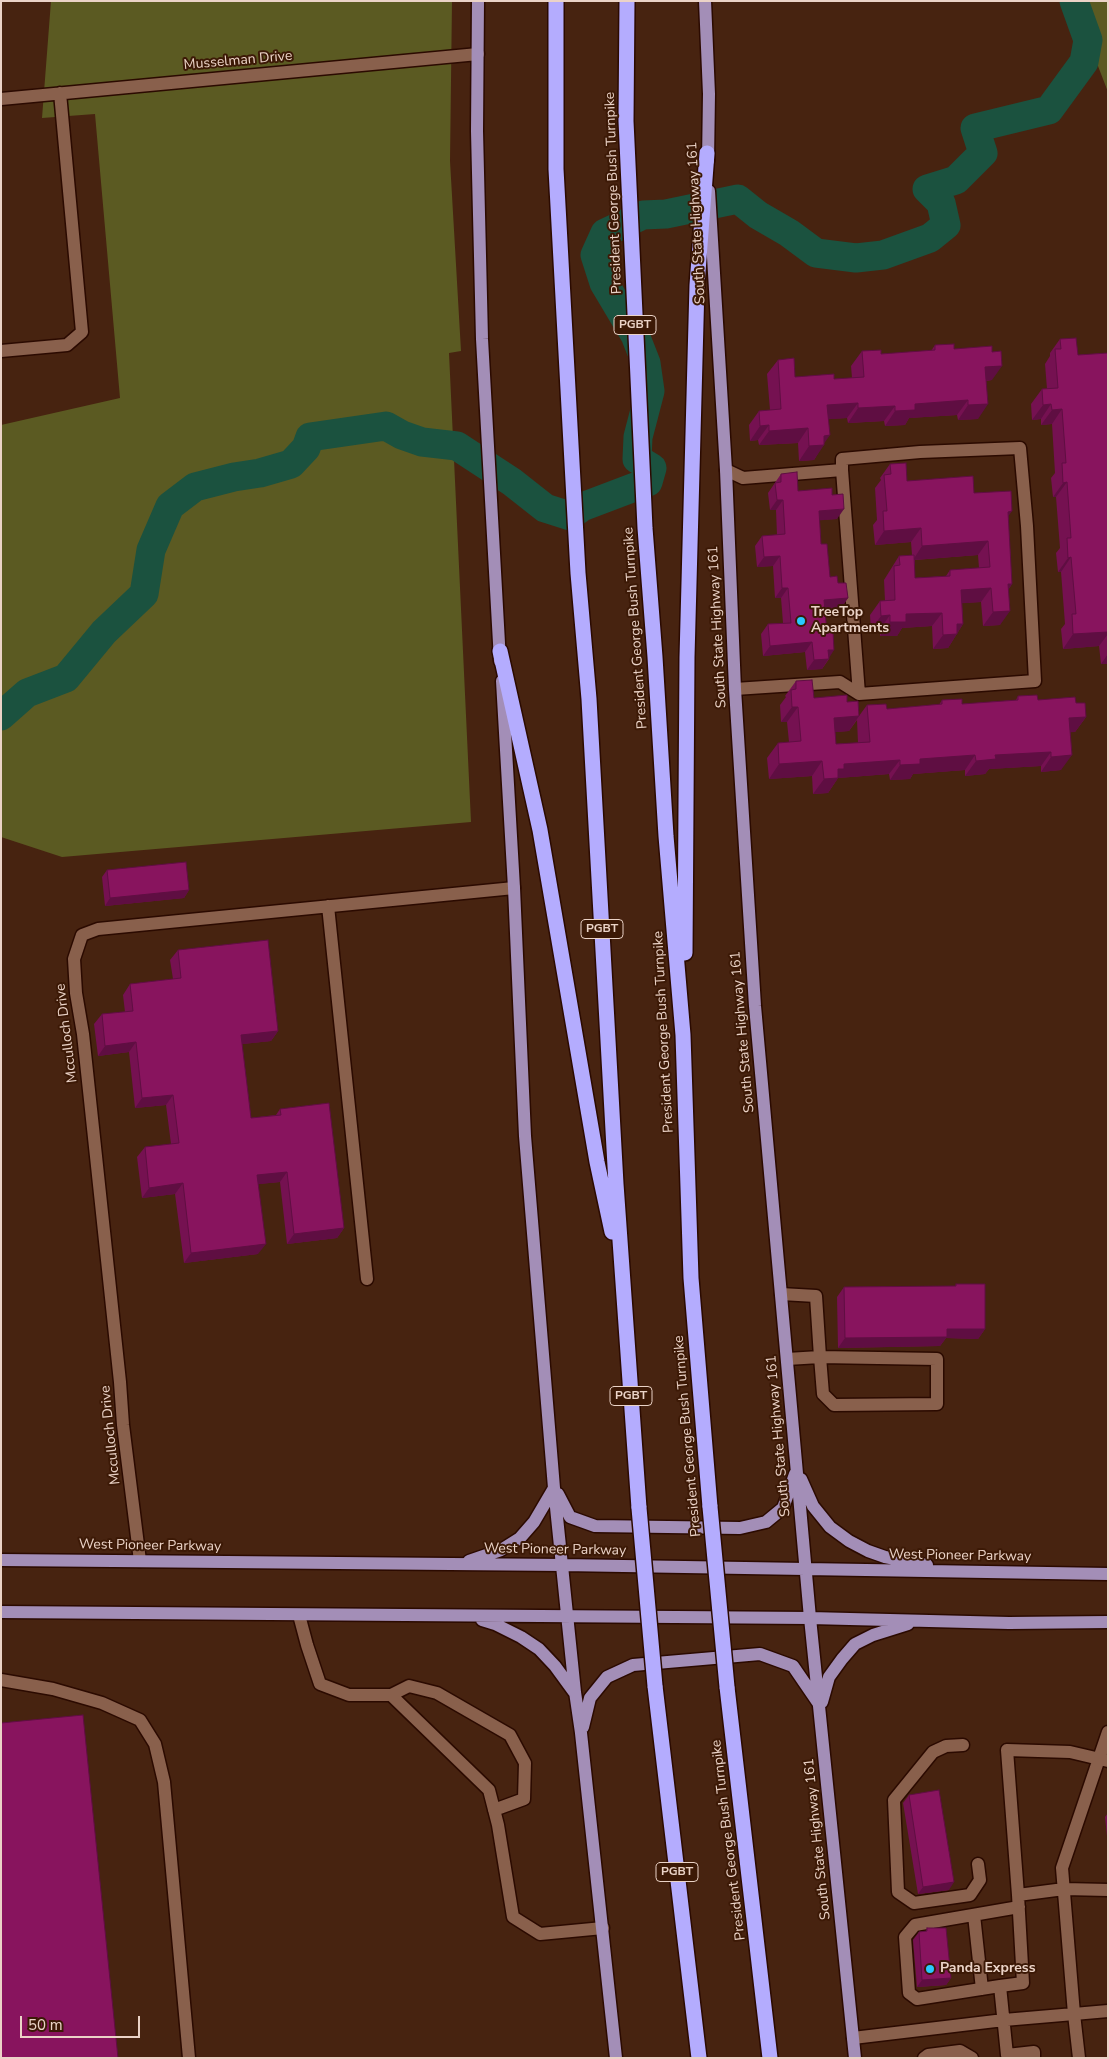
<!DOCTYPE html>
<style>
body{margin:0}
#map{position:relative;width:1109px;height:2059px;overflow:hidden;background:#472310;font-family:"Nunito Sans",sans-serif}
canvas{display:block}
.frame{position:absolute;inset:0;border:2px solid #ebd3c7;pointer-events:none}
.scale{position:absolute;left:20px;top:2016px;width:120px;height:22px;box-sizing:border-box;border:2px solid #ebd3c7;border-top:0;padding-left:6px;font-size:15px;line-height:18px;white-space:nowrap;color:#ebd3c7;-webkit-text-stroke:4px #3c1906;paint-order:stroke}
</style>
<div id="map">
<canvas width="1109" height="2059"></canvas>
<div class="frame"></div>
<div class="scale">50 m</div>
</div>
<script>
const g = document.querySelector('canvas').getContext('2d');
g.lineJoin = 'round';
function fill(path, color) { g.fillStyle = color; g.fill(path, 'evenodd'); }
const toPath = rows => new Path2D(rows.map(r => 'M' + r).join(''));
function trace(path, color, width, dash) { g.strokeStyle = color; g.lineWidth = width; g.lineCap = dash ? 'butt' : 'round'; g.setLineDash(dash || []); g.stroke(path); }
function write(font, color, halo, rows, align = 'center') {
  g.font = font + ' "Nunito Sans",sans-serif'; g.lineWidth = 4; g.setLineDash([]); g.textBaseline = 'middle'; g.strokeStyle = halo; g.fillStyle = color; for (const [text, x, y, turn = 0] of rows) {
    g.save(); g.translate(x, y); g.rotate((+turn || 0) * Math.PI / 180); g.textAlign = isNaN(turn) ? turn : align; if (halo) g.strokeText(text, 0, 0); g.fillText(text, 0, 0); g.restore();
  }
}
fill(toPath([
 [51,1,452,1,450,161,461,351,449,353,471,822,62,857,1,837,1,425,120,398,95,114,42,118],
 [1088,1,1108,1,1108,92,1088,40]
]), '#5b5a22');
trace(toPath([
 [1,716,27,693,66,678,104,632,144,594,151,550,170,506,195,487,234,477,260,473,291,464,306,448,310,437,386,426,402,435,422,442,457,446,512,482,545,508,570,516,582,507,648,482,652,468,637,459,638,437,650,391,646,363,635,335,604,283,595,255,605,233,643,215,666,214,738,199,758,215,789,233,816,253,856,258,883,255,930,238,946,225,941,203,927,189,956,180,983,153,975,128,1049,110,1084,62,1088,40,1074,1]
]), '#1b523f', 29);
const minor = toPath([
 [1,99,478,54],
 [1,351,67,345,82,332,60,93],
 [726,470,743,478,842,470,842,459,920,452,1020,448,1027,526,1035,681,859,694,842,470],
 [735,689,840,682,859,694],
 [328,906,367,1279],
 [781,1294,816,1296,820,1357,787,1359],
 [820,1357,937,1359,937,1404,834,1405,823,1394,820,1357],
 [140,1561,123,1425,120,1382,83,1034,76,993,74,959,82,935,98,929,514,888],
 [299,1615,307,1645,320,1684,349,1695,391,1695,489,1790,498,1825,513,1917,540,1934,603,1928],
 [1,1680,53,1689,102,1703,140,1720,155,1744,164,1782,189,2058],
 [391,1695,409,1686,437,1693,510,1735,525,1763,524,1799,494,1810],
 [963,1745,946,1746,933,1752,894,1800,898,1892,914,1903,970,1895,980,1880,978,1864],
 [1018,1895,1007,1750,1070,1752,1108,1761],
 [974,1915,982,1989],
 [1000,1986,917,1999,909,1993,905,1937,915,1925,1019,1907],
 [853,2038,1004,2020,1074,2014,1062,1868,1108,1732],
 [924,2058,928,2055,960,2051,972,2058],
 [1034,2058,1034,2052,1007,2055,1000,1986,1023,1983,1018,1895,1064,1889,1108,1890],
 [1079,2058,1074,2014,1108,2011]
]);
const major = toPath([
 [478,1,477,131,482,339,500,661],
 [705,1,709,94,708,161],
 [709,191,726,470,735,689,755,1006,810,1618,855,2058],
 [502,681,514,888,525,1136,554,1488,575,1692,581,1733,616,2058],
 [801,1479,813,1506,830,1527,849,1541,868,1551,885,1557,927,1565],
 [558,1494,570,1517,595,1526,740,1528,766,1522,783,1508,795,1474],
 [1,1560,563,1565,1108,1574],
 [469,1561,501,1550,520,1538,534,1522,554,1488],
 [1,1612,810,1618,1009,1623,1108,1622],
 [482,1620,495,1624,521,1637,539,1649,555,1666,574,1692],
 [822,1702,829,1677,842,1659,855,1644,873,1635,908,1624],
 [583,1727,590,1698,607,1677,633,1665,760,1654,793,1666,819,1704]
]);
const highway = toPath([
 [556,1,556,169,578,573,589,699,616,1184,639,1508],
 [627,1,626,121,645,528,655,657,666,836,683,1035,691,1278,710,1507],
 [500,651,540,830,597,1162,612,1232],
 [685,953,687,657,697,285,707,153],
 [655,1686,699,2058],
 [727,1687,770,2058]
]);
trace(minor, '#2b0a00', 15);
trace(major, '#2b0a00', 15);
trace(highway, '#2b0a00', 18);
trace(minor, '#89604c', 12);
trace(major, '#a38eb7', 12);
trace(highway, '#b4acfe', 15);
const highwayBridge = toPath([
 [710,1507,727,1687],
 [639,1508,655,1686]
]);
trace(highwayBridge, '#2b0a00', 18, []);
trace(highwayBridge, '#b4acfe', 15);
fill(toPath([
 [1060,339,1078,355,1108,353,1108,664,1101,664,1099,646,1063,649,1061,629,1065,624,1061,572,1058,572,1056,553,1060,548,1056,497,1053,497,1051,478,1055,473,1052,424,1041,425,1041,419,1032,420,1031,404,1042,389,1047,389,1045,364,1050,356,1050,353],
 [935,345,954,349,992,380,986,381,978,419,958,420,957,415,909,418,905,425,885,426,884,421,848,423,847,418,828,419,824,443,814,460,799,461,798,443,759,445,758,440,750,441,749,425,759,411,770,410,767,374,778,360,795,377,834,379,852,378,851,366,862,351,881,354,931,351],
 [890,464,907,481,974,493,1008,517,1012,584,1008,590,1000,625,983,626,981,602,962,603,963,624,948,648,933,649,932,626,902,628,897,636,880,636,880,629,871,630,870,615,880,601,885,601,884,580,899,556,912,555,911,542,875,545,873,525,877,520,875,488,881,480,880,478],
 [978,555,979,568,950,570,946,576,915,578,915,560],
 [781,474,798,491,832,495,837,519,819,520,821,544,830,577,838,583,848,598,841,608,825,609,829,659,822,669,807,670,805,652,763,656,761,634,768,624,783,623,781,598,775,598,773,566,757,567,755,546,762,536,777,535,776,510,770,510,768,493],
 [796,681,814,698,847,702,859,716,867,705,887,709,939,705,942,700,962,704,1016,700,1018,696,1038,700,1076,703,1086,717,1075,732,1070,732,1061,770,1041,772,1041,766,989,769,985,774,965,776,965,770,913,774,910,779,890,780,889,774,838,778,828,793,813,794,812,776,769,779,767,758,778,743,789,742,787,722,781,722,780,705,786,697,785,696],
 [857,720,858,743,836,744,835,732,849,731],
 [107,870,189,890,184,898,105,906,102,877],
 [178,950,278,1031,271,1041,242,1044,251,1118,276,1115,280,1109,344,1228,337,1238,287,1244,280,1182,258,1184,258,1254,184,1263,175,1194,142,1198,137,1157,145,1147,171,1144,166,1105,135,1108,129,1052,98,1056,94,1024,102,1014,125,1012,123,995,130,984,173,979,170,960],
 [956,1284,985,1329,978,1339,946,1338,940,1346,838,1348,837,1297,844,1287,955,1286],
 [909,1795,949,1890,918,1894,903,1803],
 [1108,1813,1108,1846,1105,1817],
 [927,1928,951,1978,946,1985,917,1987,913,1940,919,1932,926,1931]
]), '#751151');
fill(toPath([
 [1002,366,992,380,975,382,985,367],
 [968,400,957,415,909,418,905,425,885,426,895,411,915,404],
 [858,403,847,418,817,420,827,405],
 [988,404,978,419,958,420,968,405],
 [1051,404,1041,419,1032,420,1043,405],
 [895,406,884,421,848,423,858,408],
 [1062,409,1052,424,1041,425,1052,410],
 [769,425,758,440,750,441,760,426],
 [808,428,798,443,759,445,769,431],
 [830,435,823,445,824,445,814,460,799,461,809,446,824,436],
 [1067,482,1056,497,1053,497,1063,483],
 [777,500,783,500,776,510,770,510],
 [844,509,837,519,812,521,819,511],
 [1012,511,1002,525,1008,512],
 [921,528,911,542,875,545,884,531],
 [988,541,978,555,913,560,922,546],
 [780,556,773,566,757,567,764,557],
 [1071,557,1061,572,1058,572,1068,558],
 [1008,584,1012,584,1003,598],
 [782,588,788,588,781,598,775,598],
 [991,588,981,602,952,604,961,590],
 [848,598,841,608,817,610,824,600],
 [1010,611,1000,625,983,626,993,612],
 [942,613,932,626,902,628,897,636,880,636,890,622,906,614],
 [890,615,880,629,871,630,881,616],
 [957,624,963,624,948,648,933,649,943,635],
 [1108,632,1108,634,1099,646,1063,649,1073,634],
 [812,642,805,652,763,656,770,646],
 [828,650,834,650,822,669,807,670,814,660],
 [1108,654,1108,664,1101,664],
 [792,707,798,707,787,722,781,722],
 [859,716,849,731,824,733,834,718],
 [1086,717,1075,732,1058,733,1069,718],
 [1051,752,1041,766,989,769,985,774,965,776,976,761,995,755],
 [975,755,965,770,913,774,910,779,890,780,900,765,920,759],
 [1072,755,1061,770,1041,772,1051,757],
 [900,760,889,774,838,778,828,793,813,794,824,779,838,769,844,764],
 [822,761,812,776,769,779,779,764],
 [189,890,184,898,105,906,110,898],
 [278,1031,271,1041,234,1045,241,1035],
 [136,1042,129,1052,98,1056,105,1046],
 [173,1095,166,1105,135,1108,142,1098],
 [287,1172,280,1182,250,1185,257,1175],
 [183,1183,175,1194,142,1198,149,1188],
 [344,1228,337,1238,287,1244,294,1234],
 [266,1244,258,1254,184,1263,191,1253],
 [947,1329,985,1329,978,1339,946,1338,940,1346,838,1348,845,1338],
 [954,1882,949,1890,918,1894,923,1887],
 [951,1978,946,1985,917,1987,922,1980]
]), '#5f0e42');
const building = toPath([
 [1076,338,1078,355,1108,353,1108,632,1073,634,1072,614,1076,614,1071,557,1068,558,1067,538,1071,538,1067,482,1063,483,1062,463,1066,463,1062,409,1052,410,1051,404,1043,405,1042,389,1058,388,1055,349,1061,349,1060,339,1076,338],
 [954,344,954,349,992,346,992,352,1001,351,1002,366,985,367,988,404,968,405,968,400,915,404,915,410,895,411,895,406,858,408,858,403,827,405,830,435,824,436,824,445,809,446,808,428,769,431,769,425,760,426,759,411,781,409,778,360,794,358,795,377,834,374,834,379,864,377,862,351,881,350,881,354,935,350,935,345,954,344],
 [906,463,907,481,973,476,974,493,1011,491,1012,511,1008,512,1012,584,1008,584,1010,611,993,612,991,588,961,590,963,624,957,624,957,634,943,635,942,613,906,614,906,622,890,622,890,615,881,616,880,601,895,600,894,566,900,565,899,556,914,555,915,578,950,576,950,570,990,567,988,541,922,546,921,528,884,531,883,511,887,511,884,475,891,474,890,464,906,463],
 [797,472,798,491,832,488,832,495,843,494,844,509,819,511,821,544,827,544,830,577,837,576,838,583,846,583,848,598,824,600,827,633,833,632,834,650,828,650,829,659,814,660,812,642,770,646,768,624,791,623,788,588,782,588,780,556,764,557,762,536,785,534,783,500,777,500,775,483,781,482,781,474,797,472],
 [812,680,814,698,847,695,847,702,858,701,859,716,834,718,836,744,870,742,867,705,886,704,887,709,942,704,942,700,962,699,962,704,1018,700,1018,696,1037,695,1038,700,1075,697,1076,703,1085,703,1086,717,1069,718,1072,755,1051,757,1051,752,995,755,996,759,976,761,975,755,920,759,920,764,900,765,900,760,844,764,844,769,838,769,838,778,824,779,822,761,779,764,778,743,801,741,798,707,792,707,791,690,796,689,796,681,812,680],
 [186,862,189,890,110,898,107,870,186,862],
 [268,940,278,1031,241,1035,251,1118,281,1115,280,1109,329,1103,344,1228,294,1234,287,1172,257,1175,266,1244,191,1253,183,1183,149,1188,145,1147,179,1143,173,1095,142,1098,136,1042,105,1046,102,1014,133,1011,130,984,181,978,178,950,268,940],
 [956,1284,985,1284,985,1329,947,1329,947,1337,845,1338,844,1287,956,1286,956,1284],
 [83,1715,118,2058,1,2058,1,1723,83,1715],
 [939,1790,954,1882,923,1887,909,1795,939,1790],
 [927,1928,946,1928,951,1978,922,1980,919,1932,927,1931,927,1928]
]);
fill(building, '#88145e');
trace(building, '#5f0e42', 1);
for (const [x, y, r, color] of [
 [801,621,5,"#29c8ff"],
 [930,1969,5,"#29c8ff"]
]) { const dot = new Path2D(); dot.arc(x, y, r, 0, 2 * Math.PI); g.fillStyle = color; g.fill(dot); trace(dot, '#3c1906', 2); }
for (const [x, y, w] of [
 [635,325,42],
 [602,929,42],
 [631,1396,42],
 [677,1872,42]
]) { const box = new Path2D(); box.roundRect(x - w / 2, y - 9.5, w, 19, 4); g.fillStyle = '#3c1906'; g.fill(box); trace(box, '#ebd3c7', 1); }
write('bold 12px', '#ebd3c7', null, [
 ["PGBT",635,325],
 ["PGBT",602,929],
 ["PGBT",631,1396],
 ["PGBT",677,1872]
]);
write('14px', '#ebd3c7', '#3c1906', [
 ["Musselman Drive",238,61,-5],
 ["President George Bush Turnpike",614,193,-92],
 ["South State Highway 161",697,223,-93],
 ["South State Highway 161",718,627,-93],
 ["President George Bush Turnpike",636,628,-94],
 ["President George Bush Turnpike",664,1032,-93],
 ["South State Highway 161",743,1032,-95],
 ["Mcculloch Drive",67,1033,-97],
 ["Mcculloch Drive",111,1435,-96],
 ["President George Bush Turnpike",688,1436,-95],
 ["South State Highway 161",779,1436,-95],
 ["West Pioneer Parkway",150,1546,1],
 ["West Pioneer Parkway",555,1550,1],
 ["West Pioneer Parkway",960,1556,1],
 ["South State Highway 161",818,1839,-96],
 ["President George Bush Turnpike",729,1840,-97]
]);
write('bold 14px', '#ebd3c7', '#3c1906', [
 ["TreeTop",811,613],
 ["Apartments",811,629],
 ["Panda Express",940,1969]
], 'left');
</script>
